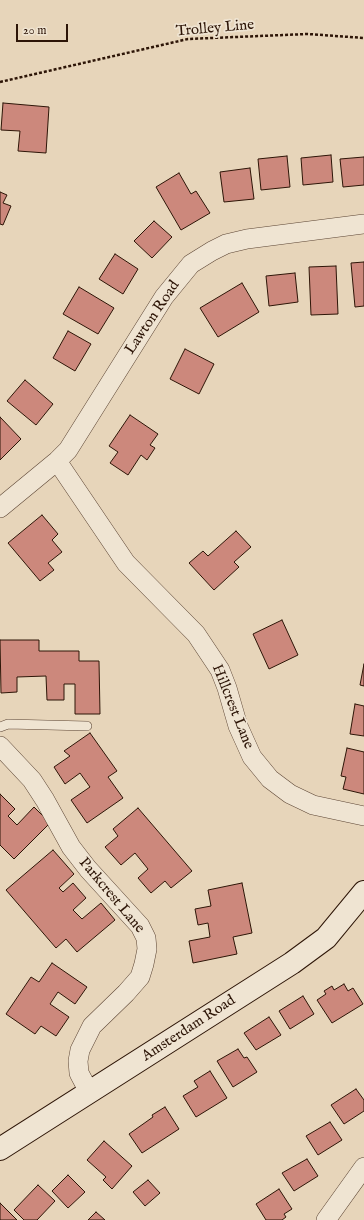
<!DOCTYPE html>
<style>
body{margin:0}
#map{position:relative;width:364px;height:1220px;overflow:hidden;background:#e7d5ba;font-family:"IM FELL English",serif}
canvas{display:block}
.scale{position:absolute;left:16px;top:24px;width:52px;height:18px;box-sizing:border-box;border:2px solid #2d1507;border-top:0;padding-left:5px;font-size:12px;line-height:14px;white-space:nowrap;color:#2d1507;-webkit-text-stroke:3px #efe4d2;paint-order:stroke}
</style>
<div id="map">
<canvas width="364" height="1220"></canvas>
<div class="scale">20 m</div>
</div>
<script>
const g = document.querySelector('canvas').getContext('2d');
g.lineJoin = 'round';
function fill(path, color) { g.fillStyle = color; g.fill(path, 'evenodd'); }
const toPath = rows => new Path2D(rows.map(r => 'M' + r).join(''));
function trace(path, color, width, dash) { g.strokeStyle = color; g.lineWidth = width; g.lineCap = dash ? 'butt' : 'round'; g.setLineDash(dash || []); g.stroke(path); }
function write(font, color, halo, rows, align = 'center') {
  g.font = font + ' "IM FELL English",serif'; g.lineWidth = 3.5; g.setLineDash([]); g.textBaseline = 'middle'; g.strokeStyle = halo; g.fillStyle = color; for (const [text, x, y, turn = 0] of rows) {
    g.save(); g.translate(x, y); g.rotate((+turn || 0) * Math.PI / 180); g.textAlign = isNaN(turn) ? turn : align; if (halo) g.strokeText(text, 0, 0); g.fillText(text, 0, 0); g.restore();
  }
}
const building = toPath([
 [3,103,49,107,46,153,18,151,20,131,1,130,3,103],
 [331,155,333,182,303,185,301,158,331,155],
 [287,156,290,187,261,190,258,159,287,156],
 [364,157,364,185,343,187,340,159,364,157],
 [250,168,254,199,224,202,220,172,250,168],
 [179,173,191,194,196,191,210,213,181,230,156,187,179,173],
 [0,192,7,195,3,203,11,206,3,225,0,224,0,192],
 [154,221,172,237,152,258,134,241,154,221],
 [115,254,138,269,123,294,99,279,115,254],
 [364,262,364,306,355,307,351,263,364,262],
 [336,266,338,314,311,315,309,267,336,266],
 [295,273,298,302,269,306,266,276,295,273],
 [242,283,259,312,218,337,200,308,242,283],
 [79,287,114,308,98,334,63,314,79,287],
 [68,331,91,344,75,371,53,358,68,331],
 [185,349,214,364,199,394,170,379,185,349],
 [25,380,53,404,36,425,7,401,25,380],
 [130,415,158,434,150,445,155,448,147,460,141,455,128,475,110,463,118,452,109,446,130,415],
 [0,417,21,439,0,460,0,417],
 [42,515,58,534,52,540,62,552,48,563,54,570,40,581,8,543,42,515],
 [236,531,251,547,234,562,239,567,214,590,189,563,203,551,208,556,236,531],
 [282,620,298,655,269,669,253,634,282,620],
 [0,640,39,640,39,651,79,651,79,661,99,661,100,714,75,714,75,684,64,684,64,700,47,700,46,676,17,677,17,692,1,693,0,640],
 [364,664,364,686,360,685,364,664],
 [355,704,364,706,364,736,350,734,355,704],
 [90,733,117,771,108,777,123,798,87,823,71,800,90,787,80,773,65,784,54,767,70,756,64,751,90,733],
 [347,748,364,752,364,794,343,789,346,777,341,776,347,748],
 [0,794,15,809,8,816,17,825,34,807,50,823,14,859,0,845,0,794],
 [138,808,192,871,171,888,165,881,151,893,138,878,148,869,135,853,121,865,105,847,118,836,113,829,138,808],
 [53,850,74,874,59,888,63,892,73,883,86,898,73,910,82,919,101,903,115,920,77,952,66,939,56,948,6,890,53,850],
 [242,883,252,933,233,937,237,954,193,963,189,941,210,937,208,923,198,925,195,909,211,906,208,890,242,883],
 [52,963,87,987,75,1004,58,992,50,1004,69,1017,56,1036,41,1026,35,1034,6,1014,31,977,39,982,52,963],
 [344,984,348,991,353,988,363,1004,332,1023,317,1000,326,994,324,991,332,986,334,990,344,984],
 [303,996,314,1014,290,1029,279,1011,303,996],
 [269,1017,281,1035,256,1050,244,1033,269,1017],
 [238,1049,244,1058,247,1057,257,1072,233,1087,217,1061,238,1049],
 [210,1071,227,1098,196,1117,183,1096,198,1087,194,1081,210,1071],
 [356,1089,364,1100,364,1111,344,1124,331,1105,356,1089],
 [165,1107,179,1129,142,1153,129,1134,153,1117,152,1115,165,1107],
 [330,1122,342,1140,318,1155,306,1136,330,1122],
 [104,1141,132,1166,112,1189,103,1180,106,1177,87,1160,104,1141],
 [307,1159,318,1176,294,1191,282,1173,307,1159],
 [68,1175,85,1192,68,1208,52,1191,68,1175],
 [148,1180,160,1193,145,1206,133,1192,148,1180],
 [38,1185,55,1201,37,1220,24,1220,14,1210,38,1185],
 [279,1189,292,1209,284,1214,286,1217,282,1220,266,1220,256,1204,279,1189],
 [0,1203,17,1220,0,1220,0,1203],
 [96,1212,105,1220,88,1220,96,1212]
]);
fill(building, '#cc887c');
trace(building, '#2d1507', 1);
const lane = toPath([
 [0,727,8,724,87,726]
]);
const street = toPath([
 [57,461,126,563,196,634,220,670,227,688,238,726,252,757,270,779,290,794,313,805,364,816],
 [0,508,57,461,68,450,164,297,191,264,212,251,226,244,247,239,364,224],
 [0,746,32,780,45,800,71,847,88,869,140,926,146,938,147,949,144,964,140,977,126,993,92,1026,80,1050,78,1061,79,1073,89,1092],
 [326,1220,364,1167]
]);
const secondary = toPath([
 [0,1149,292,963,326,938,364,892]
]);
trace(lane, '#5c4534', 10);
trace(street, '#5c4534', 20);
trace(secondary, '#2d1507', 24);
trace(toPath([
 [0,82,188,39,308,34,364,38]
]), '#2d1507', 2.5, [3, 2]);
trace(lane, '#efe4d2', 9);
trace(street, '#efe4d2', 19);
trace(secondary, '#efe4d2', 22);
write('15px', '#2d1507', '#efe4d2', [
 ["Trolley Line",215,29,-5],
 ["Lawton Road",153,318,-56],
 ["Hillcrest Lane",232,707,68],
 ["Parkcrest Lane",111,896,50],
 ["Amsterdam Road",189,1029,-33]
]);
</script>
